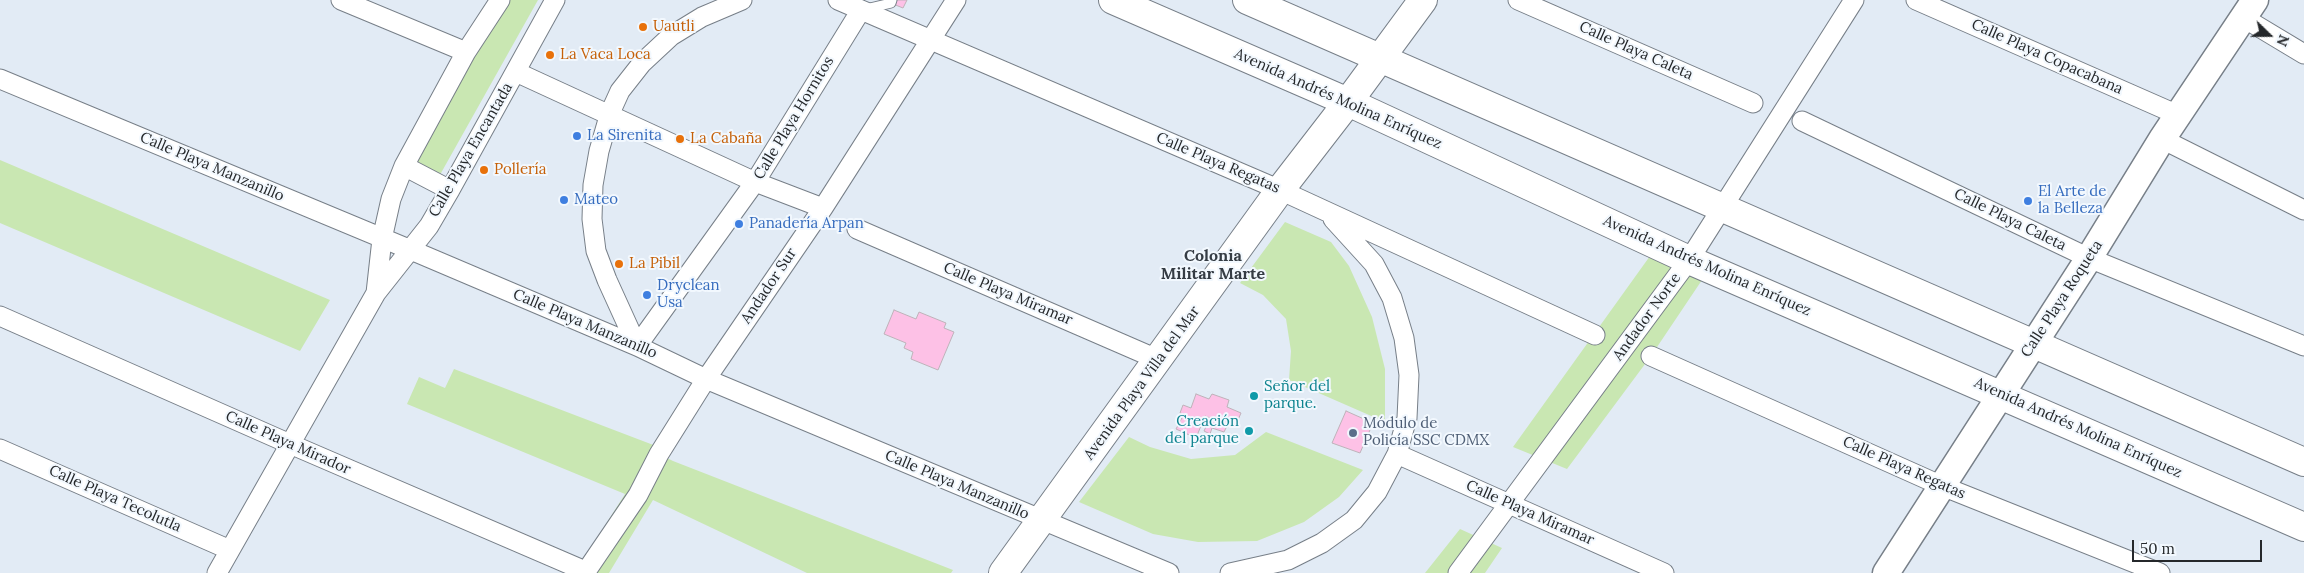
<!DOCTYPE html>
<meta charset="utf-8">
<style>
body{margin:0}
#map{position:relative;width:2304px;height:573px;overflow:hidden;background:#e2ebf5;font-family:Lora,serif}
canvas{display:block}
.north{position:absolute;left:2244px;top:10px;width:50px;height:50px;-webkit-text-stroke:4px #f2f8fe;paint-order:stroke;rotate:112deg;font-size:14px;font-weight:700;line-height:20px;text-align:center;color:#25282b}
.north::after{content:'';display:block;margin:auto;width:18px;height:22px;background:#25282b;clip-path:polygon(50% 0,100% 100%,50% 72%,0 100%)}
.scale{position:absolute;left:2132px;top:540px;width:130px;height:22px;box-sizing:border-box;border:2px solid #25282b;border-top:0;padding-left:6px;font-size:15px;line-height:18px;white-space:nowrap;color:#25282b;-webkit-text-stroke:4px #f2f8fe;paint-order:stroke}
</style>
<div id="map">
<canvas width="2304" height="573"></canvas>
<div class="north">N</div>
<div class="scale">50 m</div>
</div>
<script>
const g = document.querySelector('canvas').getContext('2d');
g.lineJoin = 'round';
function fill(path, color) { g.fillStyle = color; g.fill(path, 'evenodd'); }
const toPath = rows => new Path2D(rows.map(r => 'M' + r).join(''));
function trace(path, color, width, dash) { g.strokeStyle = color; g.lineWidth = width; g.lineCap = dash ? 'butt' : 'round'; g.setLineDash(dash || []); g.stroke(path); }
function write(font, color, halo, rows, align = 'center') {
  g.font = font + ' Lora,serif'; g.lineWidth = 4; g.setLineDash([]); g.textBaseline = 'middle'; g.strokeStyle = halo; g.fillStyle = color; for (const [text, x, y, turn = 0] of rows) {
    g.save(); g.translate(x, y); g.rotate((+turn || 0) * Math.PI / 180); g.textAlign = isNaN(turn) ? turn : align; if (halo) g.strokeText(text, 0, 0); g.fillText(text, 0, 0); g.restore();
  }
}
fill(toPath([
 [502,0,538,0,441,173,425,171,415,163],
 [0,160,330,300,300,351,0,223],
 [1285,222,1331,242,1349,266,1372,317,1385,369,1385,422,1289,380,1291,351,1286,319,1263,295,1240,283],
 [1650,256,1702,280,1651,356,1567,469,1513,447],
 [454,369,656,446,659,454,673,461,953,570,951,573,807,573,653,500,609,573,575,573,625,494,407,404,419,377,445,388],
 [1266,432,1363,470,1339,497,1304,522,1257,541,1198,542,1153,534,1079,502,1129,437,1150,447,1191,459,1235,455],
 [1460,529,1502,548,1485,573,1425,573]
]), '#c9e7b2');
const building = toPath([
 [883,0,907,0,903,8,883,0],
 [894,310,916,319,919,312,946,323,944,328,954,332,938,370,911,359,913,352,904,348,906,343,884,334,894,310],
 [1196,394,1209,399,1212,394,1229,400,1227,407,1241,413,1235,427,1228,424,1224,432,1212,428,1210,434,1204,431,1210,418,1205,416,1196,438,1176,429,1184,414,1180,413,1183,405,1191,408,1196,394],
 [1346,411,1373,423,1360,453,1332,443,1346,411]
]);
fill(building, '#fdc1e6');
trace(building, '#beb2b9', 1);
const lane = toPath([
 [866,9,891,3,892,0]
]);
const street = toPath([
 [341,0,466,52],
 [838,0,1280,190,1595,335],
 [1518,0,1753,103],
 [1916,0,2178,115],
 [2244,18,2304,54],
 [516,72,755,182,823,208],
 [0,79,411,250,637,346,706,379,1169,573],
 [1802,121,2089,258,2304,346],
 [2162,139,2304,210],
 [404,166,450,190],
 [857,229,1159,360],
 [376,293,382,239,391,199,404,166,466,52,500,0],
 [0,316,290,444,578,568],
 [637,346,607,280,596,251,592,219,593,185,599,151,610,113,620,91,642,63,671,36,702,17,742,0],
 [637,346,755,182,861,10],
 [1651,356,1942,486,2160,573],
 [0,449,230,550],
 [1397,454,1664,573],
 [217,573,376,293,429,226,450,190,555,0],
 [585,573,638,495,659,454,706,379,823,208,956,0],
 [1230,573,1288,560,1322,543,1354,520,1377,492,1397,454,1407,418,1409,375,1404,338,1392,298,1374,264,1333,219],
 [1458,573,1689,260,1854,0]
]);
const secondary = toPath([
 [1886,573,2089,258,2162,139,2255,0]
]);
const primary = toPath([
 [1113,0,1348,102,1689,260,2304,527],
 [1247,0,2304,462],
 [1003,573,1280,190,1348,102,1423,0]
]);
trace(lane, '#777f88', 11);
trace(street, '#777f88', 21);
trace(secondary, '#777f88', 29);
trace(primary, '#777f88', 30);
trace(lane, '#fff', 9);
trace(street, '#fff', 19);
trace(secondary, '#fff', 26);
trace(primary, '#fff', 28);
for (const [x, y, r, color] of [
 [643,27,5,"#e8710a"],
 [550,55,5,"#e8710a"],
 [577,136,5,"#3f7fe0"],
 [680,139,5,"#e8710a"],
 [484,170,5,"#e8710a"],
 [564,200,5,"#3f7fe0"],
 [2028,201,5,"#3f7fe0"],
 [739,224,5,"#3f7fe0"],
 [619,264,5,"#e8710a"],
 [647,295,5,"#3f7fe0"],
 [1254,396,5,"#0f9aa8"],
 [1249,431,5,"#0f9aa8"],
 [1353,433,5,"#5c6f8a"]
]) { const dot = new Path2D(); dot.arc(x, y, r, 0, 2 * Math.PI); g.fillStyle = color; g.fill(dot); trace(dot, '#f2f8fe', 2); }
write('15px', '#c56008', '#f2f8fe', [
 ["Uautli",653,27],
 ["La Vaca Loca",560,55],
 ["La Cabaña",690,139],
 ["Pollería",494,170],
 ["La Pibil",629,264]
], 'left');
write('15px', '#25282b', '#f2f8fe', [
 ["Calle Playa Caleta",1636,51,24],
 ["Calle Playa Copacabana",2047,57,24],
 ["Avenida Andrés Molina Enríquez",1338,99,24],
 ["Calle Playa Hornitos",794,118,-59],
 ["Calle Playa Encantada",471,150,-60],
 ["Calle Playa Regatas",1218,163,23],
 ["Calle Playa Manzanillo",212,167,23],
 ["Calle Playa Caleta",2010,220,26],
 ["Avenida Andrés Molina Enríquez",1707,266,24],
 ["Andador Sur",769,286,-56],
 ["Calle Playa Miramar",1008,294,23],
 ["Calle Playa Roqueta",2062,299,-57],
 ["Andador Norte",1647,317,-54],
 ["Calle Playa Manzanillo",585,324,23],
 ["Avenida Playa Villa del Mar",1142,383,-54],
 ["Avenida Andrés Molina Enríquez",2078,428,24],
 ["Calle Playa Mirador",288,443,24],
 ["Calle Playa Regatas",1904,468,24],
 ["Calle Playa Manzanillo",957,485,23],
 ["Calle Playa Tecolutla",115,499,24],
 ["Calle Playa Miramar",1530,513,24]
]);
write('15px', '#366cbe', '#f2f8fe', [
 ["La Sirenita",587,136],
 ["El Arte de",2038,192],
 ["la Belleza",2038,209],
 ["Mateo",574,200],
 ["Panadería Arpan",749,224],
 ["Dryclean",657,286],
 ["Usa",657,303]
], 'left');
write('15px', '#0d838f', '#f2f8fe', [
 ["Señor del",1264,387],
 ["parque.",1264,404],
 ["Creación",1239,422,"right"],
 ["del parque",1239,439,"right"]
], 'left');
write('15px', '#4e5e75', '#f2f8fe', [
 ["Módulo de",1363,424],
 ["Policía SSC CDMX",1363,441]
], 'left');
write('bold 16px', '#353c44', '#f2f8fe', [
 ["Colonia",1213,256],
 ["Militar Marte",1213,274]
]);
</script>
